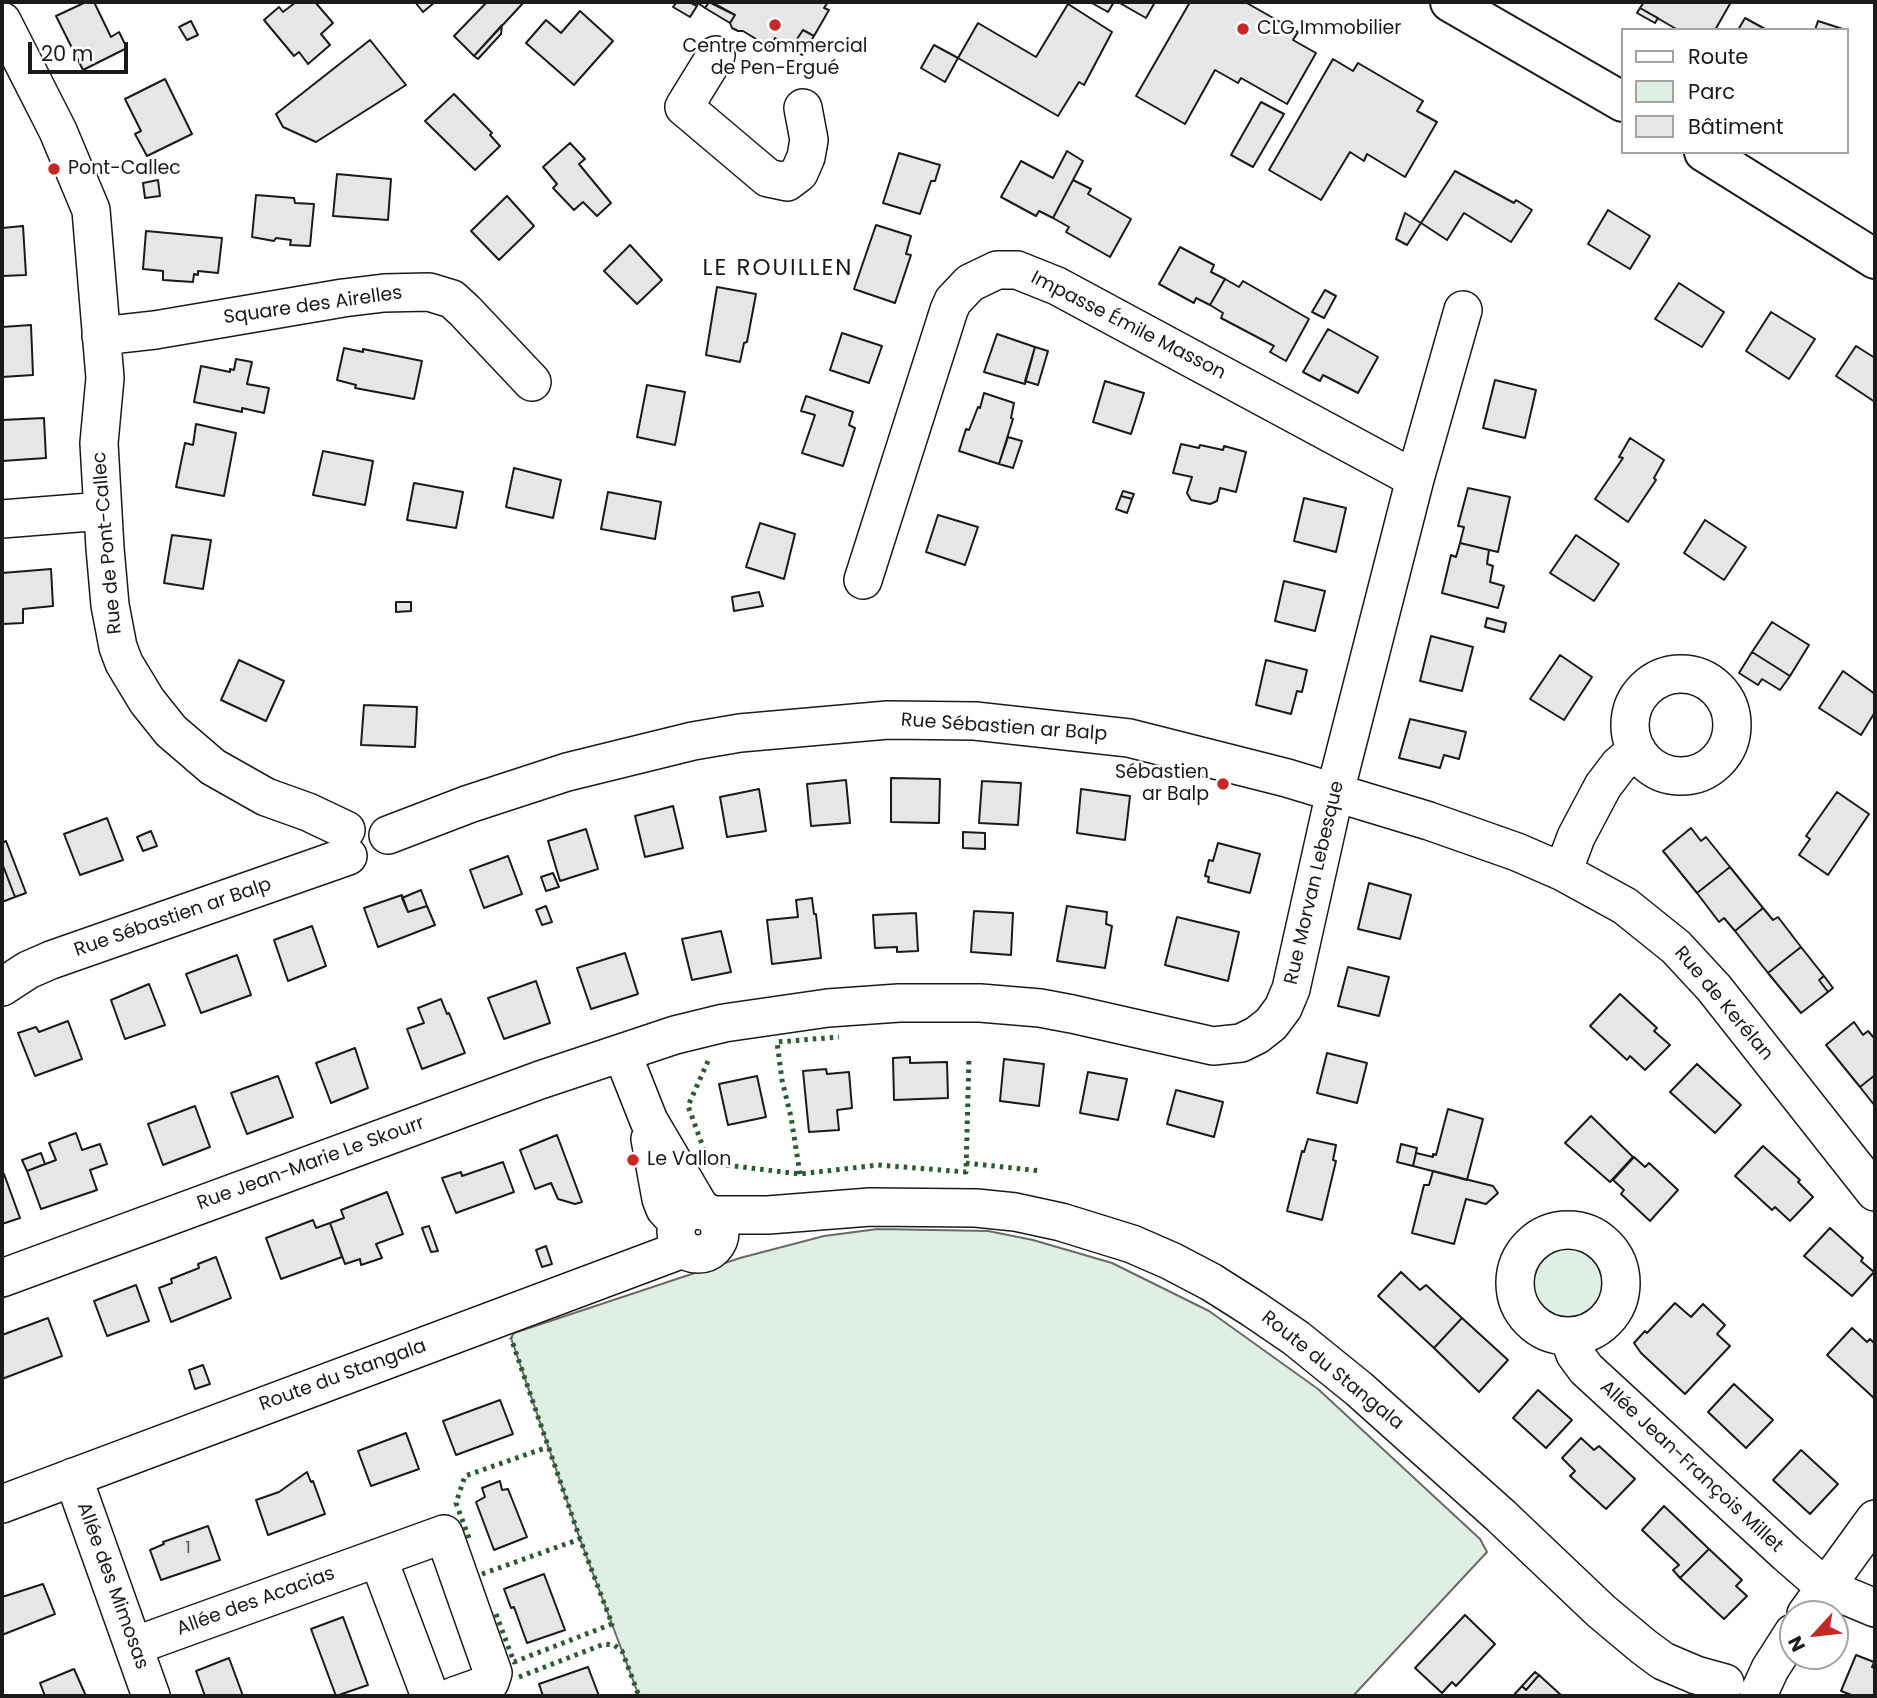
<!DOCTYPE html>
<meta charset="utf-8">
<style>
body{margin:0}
#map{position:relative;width:1877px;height:1698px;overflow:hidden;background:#fff;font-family:Poppins,sans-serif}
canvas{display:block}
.frame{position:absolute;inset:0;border:4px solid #1a1a1a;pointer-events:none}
.legend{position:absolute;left:1621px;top:28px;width:228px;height:126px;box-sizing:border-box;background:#fff;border:2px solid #a3a3a3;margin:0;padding:9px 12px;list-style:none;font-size:21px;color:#1a1a1a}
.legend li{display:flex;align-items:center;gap:14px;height:35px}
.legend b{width:35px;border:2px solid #a3a3a3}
.north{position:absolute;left:1779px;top:1600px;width:70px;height:70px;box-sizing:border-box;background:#fff;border:2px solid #a3a3a3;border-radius:50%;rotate:243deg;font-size:19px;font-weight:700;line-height:28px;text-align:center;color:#1a1a1a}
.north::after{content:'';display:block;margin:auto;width:24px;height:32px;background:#c62828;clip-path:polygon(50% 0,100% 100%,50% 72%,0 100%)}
.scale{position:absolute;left:28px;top:42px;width:100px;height:32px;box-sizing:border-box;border:4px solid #1a1a1a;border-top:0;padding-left:9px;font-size:21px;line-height:24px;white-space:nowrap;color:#1a1a1a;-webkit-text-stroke:5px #fff;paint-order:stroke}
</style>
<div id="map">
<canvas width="1877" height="1698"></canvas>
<div class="frame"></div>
<ul class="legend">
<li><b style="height:9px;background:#fff"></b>Route</li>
<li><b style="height:19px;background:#e0efe3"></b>Parc</li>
<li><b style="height:19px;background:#e6e6e6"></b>Bâtiment</li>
</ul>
<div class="north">N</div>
<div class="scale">20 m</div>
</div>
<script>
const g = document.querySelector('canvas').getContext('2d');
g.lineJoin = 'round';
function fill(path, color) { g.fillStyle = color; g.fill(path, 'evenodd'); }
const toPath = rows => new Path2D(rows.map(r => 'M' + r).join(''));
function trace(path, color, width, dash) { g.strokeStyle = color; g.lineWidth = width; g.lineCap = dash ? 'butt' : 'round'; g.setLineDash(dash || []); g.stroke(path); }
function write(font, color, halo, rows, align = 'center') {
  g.font = font + ' Poppins,sans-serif'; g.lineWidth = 5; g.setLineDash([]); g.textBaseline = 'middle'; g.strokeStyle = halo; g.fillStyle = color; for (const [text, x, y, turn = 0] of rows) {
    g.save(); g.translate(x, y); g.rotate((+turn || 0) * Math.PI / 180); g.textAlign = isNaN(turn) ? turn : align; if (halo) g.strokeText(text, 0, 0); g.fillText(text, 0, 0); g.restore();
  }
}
const green = toPath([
 [878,1229,988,1231,1033,1240,1112,1263,1209,1311,1318,1389,1480,1539,1487,1552,1353,1696,639,1696,580,1539,511,1338,514,1333,740,1258,824,1236,878,1229],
 '1527 1283a41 41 0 1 1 82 0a41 41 0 1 1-82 0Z'
]);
fill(green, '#e0efe3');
trace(green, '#6a6a6a', 2);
const building = toPath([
 [86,2,94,2,111,37,119,32,127,48,83,70,56,16,86,2],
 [296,2,315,2,333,23,321,34,330,45,308,64,299,52,294,56,264,20,279,7,283,12,296,2],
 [415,2,435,2,423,12,415,2],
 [487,2,524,2,474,56,454,36,487,2],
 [677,2,689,2,697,6,690,17,673,7,677,2],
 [689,2,709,2,705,8,698,3,697,6,689,2],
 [709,2,735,15,730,23,705,8,709,2],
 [711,2,828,2,824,8,829,10,814,36,803,30,791,48,775,38,769,47,743,31,738,31,732,28,730,23,735,15,711,2],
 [1090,2,1114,2,1108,12,1090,2],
 [1118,2,1155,2,1146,18,1118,2],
 [1190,2,1245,2,1298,32,1293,40,1316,53,1287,104,1241,78,1238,83,1215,70,1185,124,1136,96,1190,2],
 [1644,2,1731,2,1715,30,1678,30,1640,8,1644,2],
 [1068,4,1112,32,1084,85,1079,82,1058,116,958,58,978,23,1036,57,1068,4],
 [1640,8,1658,18,1655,23,1637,13,1640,8],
 [580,11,613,41,574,85,526,43,546,20,561,33,580,11],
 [1745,18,1767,30,1738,30,1745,18],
 [191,21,198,35,187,40,179,27,191,21],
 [1818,21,1846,30,1815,30,1818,21],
 [502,25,501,34,478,59,474,56,502,25],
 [803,30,814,36,802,55,791,48,803,30],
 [370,40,406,85,316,142,283,127,276,114,370,40],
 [934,45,958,58,945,82,921,68,934,45],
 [1333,59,1353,71,1358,63,1423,101,1417,111,1437,122,1405,177,1367,154,1364,161,1350,152,1321,200,1269,170,1333,59],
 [165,79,192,134,147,156,135,134,141,131,125,99,165,79],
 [454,94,492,133,490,135,500,146,475,170,425,121,454,94],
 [1261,102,1284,114,1253,167,1231,155,1261,102],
 [570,143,585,159,579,164,611,203,597,216,583,202,574,210,553,188,557,184,543,167,570,143],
 [1067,151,1083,161,1053,218,1039,211,1036,216,1001,197,1021,161,1053,178,1067,151],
 [899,153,940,165,935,181,931,181,920,214,883,203,899,153],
 [1455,171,1514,203,1516,200,1532,210,1511,242,1464,213,1447,240,1421,223,1455,171],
 [337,174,391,179,388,220,333,216,337,174],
 [158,180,160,196,145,198,143,183,158,180],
 [1073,180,1091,189,1088,194,1131,219,1110,257,1066,232,1069,227,1053,218,1073,180],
 [256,195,294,198,295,203,314,204,310,246,290,245,291,240,276,238,274,241,252,237,256,195],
 [507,196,534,226,499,260,471,231,507,196],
 [1608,210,1650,236,1630,269,1588,244,1608,210],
 [1405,213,1421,223,1407,245,1396,239,1405,213],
 [876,225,911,236,906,254,911,255,895,303,854,289,876,225],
 [23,226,26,275,2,276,2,228,23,226],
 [146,231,222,238,218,273,198,271,198,275,194,274,193,282,163,280,163,271,143,269,146,231],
 [630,245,662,280,637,304,604,271,630,245],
 [1180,247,1214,265,1211,272,1225,279,1210,305,1196,298,1194,303,1159,284,1180,247],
 [1225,279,1239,287,1243,281,1309,319,1286,361,1270,352,1274,346,1221,318,1223,313,1210,305,1225,279],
 [1679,283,1724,312,1702,347,1655,319,1679,283],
 [717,287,756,294,747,342,744,343,740,362,706,355,717,287],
 [1325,290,1336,296,1324,318,1312,312,1325,290],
 [1771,312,1815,339,1789,379,1746,351,1771,312],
 [31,325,33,375,2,377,2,327,31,325],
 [1328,329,1378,357,1358,393,1323,375,1320,381,1303,372,1328,329],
 [842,333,882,346,869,383,830,370,842,333],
 [997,334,1035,347,1025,384,984,372,997,334],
 [1856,346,1875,358,1875,402,1836,376,1856,346],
 [1035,347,1048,351,1038,385,1025,381,1035,347],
 [344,348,363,352,363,349,422,361,414,399,355,388,356,385,337,380,344,348],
 [236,359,252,362,247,384,269,388,264,413,242,408,242,412,194,402,201,366,230,372,230,369,234,370,236,359],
 [1495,380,1536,390,1525,438,1483,428,1495,380],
 [1105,381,1144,393,1131,434,1093,422,1105,381],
 [647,385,685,392,675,445,637,437,647,385],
 [984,393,1014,403,1011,418,1013,419,999,464,959,451,966,429,969,430,978,407,980,408,984,393],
 [806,396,853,412,849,425,855,428,843,466,802,453,815,415,801,411,806,396],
 [44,418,46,458,2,461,2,420,44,418],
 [196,424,236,433,224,496,176,487,185,443,193,445,196,424],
 [1008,437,1022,441,1013,468,999,464,1008,437],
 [1630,438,1664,460,1654,478,1656,480,1628,522,1595,499,1623,458,1619,457,1630,438],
 [1181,444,1199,448,1200,445,1223,450,1224,446,1246,452,1236,492,1220,488,1217,501,1210,504,1191,500,1187,493,1192,477,1173,473,1181,444],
 [323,451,373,461,365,505,313,495,323,451],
 [514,468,561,480,553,518,506,507,514,468],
 [414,483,463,492,456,528,407,520,414,483],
 [1468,488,1510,497,1498,552,1460,543,1464,527,1458,526,1468,488],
 [1123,491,1134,494,1132,499,1121,496,1123,491],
 [608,492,661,502,655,539,601,529,608,492],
 [1121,496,1132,499,1127,513,1116,509,1121,496],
 [1304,498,1346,508,1336,552,1294,541,1304,498],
 [938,515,978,527,965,565,926,552,938,515],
 [1705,520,1746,547,1724,580,1684,553,1705,520],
 [760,523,795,534,784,579,746,567,760,523],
 [172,535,211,540,203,589,164,583,172,535],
 [1576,535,1619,564,1594,601,1550,573,1576,535],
 [1460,543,1489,550,1487,564,1493,566,1490,582,1504,586,1498,608,1442,593,1451,555,1456,557,1460,543],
 [51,569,53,606,23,609,23,623,2,624,2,573,51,569],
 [1284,581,1325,591,1315,631,1275,621,1284,581],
 [759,592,763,606,734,611,732,597,759,592],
 [396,602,411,602,411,611,396,612,396,602],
 [1487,618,1506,623,1504,632,1485,627,1487,618],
 [1772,622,1809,645,1790,676,1752,652,1772,622],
 [1431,636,1473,647,1462,691,1420,681,1431,636],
 [1752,652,1790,676,1780,690,1762,679,1758,685,1739,673,1752,652],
 [1560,655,1592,677,1564,720,1530,699,1560,655],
 [239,660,284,681,266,721,221,700,239,660],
 [1266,660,1307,670,1302,692,1297,691,1291,714,1256,705,1266,660],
 [1843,671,1875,694,1875,712,1861,735,1819,708,1843,671],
 [364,705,417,707,415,747,361,745,364,705],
 [1410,719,1466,732,1459,759,1444,755,1440,768,1399,758,1410,719],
 [891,778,940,779,939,823,891,822,891,778],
 [846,780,850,823,811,826,807,784,846,780],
 [982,781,1021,783,1018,825,979,823,982,781],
 [759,789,766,831,727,837,720,797,759,789],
 [1081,789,1130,796,1125,840,1077,833,1081,789],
 [1837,792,1869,814,1828,875,1799,855,1810,839,1806,836,1837,792],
 [673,806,683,848,645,857,635,816,673,806],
 [107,818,123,860,80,875,64,834,107,818],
 [1691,828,1701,841,1706,837,1730,867,1697,893,1663,851,1691,828],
 [586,829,598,869,560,881,548,841,586,829],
 [151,831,157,846,143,851,137,837,151,831],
 [963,832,985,833,985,849,963,848,963,832],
 [6,841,26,893,15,897,2,863,2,843,6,841],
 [1218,843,1260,854,1250,893,1208,882,1209,877,1205,876,1209,860,1213,861,1218,843],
 [508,856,522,894,484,908,470,870,508,856],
 [2,863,15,897,2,902,2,863],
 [1730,867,1763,908,1735,931,1724,918,1719,922,1697,893,1730,867],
 [553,873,559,887,546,891,541,877,553,873],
 [1369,883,1411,895,1400,939,1358,929,1369,883],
 [421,890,427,906,408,912,402,898,421,890],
 [402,895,408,912,427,906,435,925,378,947,364,908,402,895],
 [812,898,814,914,816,914,821,958,772,964,767,920,798,917,796,900,812,898],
 [546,906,552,922,542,925,536,910,546,906],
 [1067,906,1107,912,1106,924,1112,926,1105,968,1057,961,1067,906],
 [1763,908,1773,920,1778,917,1801,947,1768,973,1735,931,1763,908],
 [974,911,1013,913,1011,955,971,952,974,911],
 [916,913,918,951,897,952,897,947,875,948,873,915,916,913],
 [1177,917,1239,932,1228,981,1165,965,1177,917],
 [312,926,326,966,288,981,274,940,312,926],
 [721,931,731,972,692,980,682,939,721,931],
 [1801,947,1824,976,1819,980,1828,992,1801,1013,1768,973,1801,947],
 [625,953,638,994,591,1009,577,968,625,953],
 [237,955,251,995,201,1013,186,974,237,955],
 [1348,967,1389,977,1379,1016,1338,1006,1348,967],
 [1824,976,1833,988,1828,992,1819,980,1824,976],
 [536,981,550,1023,504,1039,488,998,536,981],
 [149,984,165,1025,125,1039,111,1000,149,984],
 [1620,994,1657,1028,1654,1031,1670,1045,1645,1070,1630,1056,1627,1060,1590,1026,1620,994],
 [441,999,447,1014,449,1013,465,1053,422,1069,407,1029,424,1023,418,1008,441,999],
 [68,1021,82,1059,35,1076,18,1033,36,1027,39,1032,68,1021],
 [1854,1022,1863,1035,1868,1031,1875,1039,1875,1075,1860,1087,1826,1045,1854,1022],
 [355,1048,368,1088,331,1103,316,1063,355,1048],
 [1327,1053,1367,1063,1357,1103,1317,1093,1327,1053],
 [910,1057,910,1063,947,1062,948,1098,894,1100,893,1058,910,1057],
 [1004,1059,1044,1064,1039,1106,1000,1101,1004,1059],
 [1697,1064,1741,1105,1715,1133,1670,1092,1697,1064],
 [826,1069,827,1074,849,1072,852,1108,837,1110,839,1130,809,1132,803,1071,826,1069],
 [1088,1072,1127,1079,1118,1120,1080,1113,1088,1072],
 [1875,1075,1875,1106,1860,1087,1875,1075],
 [278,1076,293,1117,247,1134,231,1093,278,1076],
 [757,1076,766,1117,728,1125,719,1084,757,1076],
 [1176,1090,1223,1102,1214,1137,1167,1124,1176,1090],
 [195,1106,210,1147,163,1165,148,1124,195,1106],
 [1448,1109,1483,1119,1467,1180,1413,1166,1416,1153,1433,1157,1433,1154,1436,1155,1448,1109],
 [1591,1116,1633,1157,1610,1182,1565,1143,1591,1116],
 [76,1133,82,1150,100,1144,107,1164,90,1170,97,1190,41,1209,27,1171,56,1160,49,1143,76,1133],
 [557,1135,582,1202,575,1204,558,1199,551,1183,535,1189,520,1150,557,1135],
 [1308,1139,1336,1145,1333,1160,1336,1161,1322,1220,1287,1211,1302,1151,1304,1152,1308,1139],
 [1401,1144,1417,1148,1413,1166,1397,1162,1401,1144],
 [1763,1146,1800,1180,1798,1182,1813,1197,1790,1221,1775,1207,1772,1210,1735,1176,1763,1146],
 [41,1153,45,1164,27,1171,22,1160,41,1153],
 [1634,1157,1645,1167,1649,1163,1678,1190,1650,1221,1621,1194,1624,1190,1613,1180,1634,1157],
 [503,1162,514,1192,456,1213,442,1178,461,1172,462,1176,503,1162],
 [1433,1171,1493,1186,1498,1193,1486,1204,1466,1199,1454,1244,1412,1233,1424,1185,1429,1185,1433,1171],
 [4,1174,20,1218,2,1224,2,1175,4,1174],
 [387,1192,403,1234,376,1244,382,1258,361,1265,360,1259,345,1264,330,1223,344,1218,341,1210,387,1192],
 [313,1220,316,1228,330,1223,342,1257,281,1279,266,1238,313,1220],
 [429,1226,438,1251,431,1252,422,1228,429,1226],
 [1830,1228,1863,1258,1861,1261,1874,1272,1852,1296,1804,1256,1830,1228],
 [546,1246,552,1264,542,1267,536,1250,546,1246],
 [216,1257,231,1298,171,1322,159,1288,172,1283,171,1279,199,1268,198,1264,216,1257],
 [1401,1272,1420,1290,1426,1285,1462,1318,1434,1348,1378,1296,1401,1272],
 [136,1285,149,1321,107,1336,94,1301,136,1285],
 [1675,1303,1691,1317,1703,1304,1725,1325,1717,1334,1730,1346,1685,1394,1641,1353,1634,1343,1645,1331,1647,1333,1675,1303],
 [48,1318,62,1356,2,1379,2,1335,48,1318],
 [1462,1318,1508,1360,1479,1392,1434,1348,1462,1318],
 [1852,1328,1867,1342,1870,1339,1875,1344,1875,1399,1827,1355,1852,1328],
 [203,1365,210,1384,195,1389,189,1370,203,1365],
 [1734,1384,1773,1420,1746,1448,1708,1412,1734,1384],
 [1538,1390,1572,1420,1546,1448,1513,1418,1538,1390],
 [500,1400,513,1434,456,1455,443,1421,500,1400],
 [406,1433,419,1469,371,1486,358,1451,406,1433],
 [1581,1438,1594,1450,1599,1446,1635,1479,1606,1509,1570,1476,1575,1471,1562,1458,1581,1438],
 [1801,1450,1838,1484,1810,1514,1773,1480,1801,1450],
 [307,1472,311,1482,313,1481,325,1514,268,1535,256,1500,279,1492,307,1472],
 [500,1481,502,1490,508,1489,527,1537,494,1550,476,1502,485,1497,482,1488,500,1481],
 [1664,1506,1709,1549,1680,1578,1673,1570,1679,1565,1642,1530,1664,1506],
 [208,1526,220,1560,161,1580,150,1550,164,1544,163,1542,208,1526],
 [1709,1549,1742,1580,1736,1586,1747,1596,1724,1619,1680,1578,1709,1549],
 [544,1574,565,1630,527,1643,514,1607,511,1608,504,1589,544,1574],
 [43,1584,55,1614,2,1635,2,1597,43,1584],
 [1465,1615,1495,1644,1456,1686,1452,1682,1442,1693,1415,1668,1465,1615],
 [343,1617,368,1685,336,1696,311,1629,343,1617],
 [1856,1655,1874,1662,1872,1667,1875,1668,1875,1696,1854,1696,1841,1691,1856,1655],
 [229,1658,243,1696,205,1696,196,1671,229,1658],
 [588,1667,599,1696,543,1696,539,1684,588,1667],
 [74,1669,86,1696,45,1696,40,1683,74,1669],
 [1535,1672,1539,1675,1526,1690,1522,1686,1535,1672],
 [1539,1675,1562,1696,1513,1696,1522,1686,1526,1690,1539,1675]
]);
fill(building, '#e6e6e6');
trace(building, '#1a1a1a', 2);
const minor = toPath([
 [2,21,58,131,91,210,105,378,99,443,105,548,110,605,118,647,124,663,147,701,171,731,213,767,266,797,308,812,346,830],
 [716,55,684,107,768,178,787,182,799,173,806,157,809,140,803,108],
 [101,336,155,330,343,298,384,293,429,292,452,299,465,311,532,382],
 [2,519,103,511],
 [863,580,949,310,953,301,970,283,997,270,1017,270,1057,286,1415,479],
 '1630 725a51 51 0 1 1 102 0a51 51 0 1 1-102 0Z',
 [388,835,469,804,567,772,693,741,740,733,888,720,975,721,1129,738,1287,778,1429,821,1517,852,1563,872,1625,906,1676,947,1714,988,1875,1192],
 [1563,872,1576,837,1603,786,1619,765,1637,750],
 [2,987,28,970,51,960,348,856],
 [622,1053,649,1121,702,1211],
 [650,1139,661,1199,665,1209,678,1223],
 '676 1232a22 22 0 1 1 44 0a22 22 0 1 1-44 0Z',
 [712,1215,768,1215,870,1207,976,1208,1015,1212,1061,1222,1132,1244,1171,1261,1211,1282,1252,1308,1296,1338,1359,1389,1501,1516,1601,1611,1644,1647,1663,1661,1696,1675,1725,1683],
 '1515 1283a53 53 0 1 1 106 0a53 53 0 1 1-106 0Z',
 [2,1278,540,1080,675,1035,724,1023,828,1008,899,1003,980,1003,1040,1008,1072,1014,1213,1046,1241,1043,1257,1035,1271,1024,1283,1008,1291,989,1335,792,1415,479,1463,310],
 [1569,1338,1575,1354,1586,1369,1787,1554,1825,1587,1875,1608],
 [73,1477,151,1696],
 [2,1504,683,1249],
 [378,1558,430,1696],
 [1806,1614,1875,1519],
 [134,1646,444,1534,493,1673,490,1682,485,1685,454,1696],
 [1759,1693,1770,1669,1793,1633]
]);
const major = toPath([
 [1450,2,1623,102],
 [1704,152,1875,259]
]);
trace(minor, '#1a1a1a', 40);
trace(major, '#1a1a1a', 42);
trace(minor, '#fff', 37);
trace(major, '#fff', 38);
trace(toPath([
 [708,1061,688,1106,709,1163,800,1174,878,1165,966,1172,969,1056],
 [966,1163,1041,1171],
 [800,1174,791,1117,782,1080,777,1042,839,1037],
 [469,1538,456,1503,465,1476,548,1447],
 [482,1574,580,1539],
 [496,1614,514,1662,612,1624,580,1539,511,1338],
 [519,1677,604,1644,614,1645,622,1651,639,1696]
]), '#2b5a34', 5, [3.5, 5]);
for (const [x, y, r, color] of [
 [775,25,7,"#c62828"],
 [1243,29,7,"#c62828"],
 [54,169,7,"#c62828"],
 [1223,784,7,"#c62828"],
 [633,1160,7,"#c62828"]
]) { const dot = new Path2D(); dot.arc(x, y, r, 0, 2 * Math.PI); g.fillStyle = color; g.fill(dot); trace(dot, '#fff', 2.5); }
write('16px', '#4d4d4d', null, [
 ["1",188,1549]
]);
write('19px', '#1a1a1a', '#fff', [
 ["CLG Immobilier",1257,29],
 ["Centre commercial",775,47,"center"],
 ["de Pen-Ergué",775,69,"center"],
 ["Pont-Callec",68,169],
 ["Sébastien",1209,773,"right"],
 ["ar Balp",1209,795,"right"],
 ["Le Vallon",647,1160]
], 'left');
write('19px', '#1a1a1a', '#fff', [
 ["Square des Airelles",313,306,-8],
 ["Impasse Émile Masson",1128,326,27],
 ["Rue de Pont-Callec",108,543,-95],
 ["Rue Sébastien ar Balp",1004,728,4],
 ["Rue Morvan Lebesque",1315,883,-77],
 ["Rue Sébastien ar Balp",173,918,-19],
 ["Rue de Kerélan",1723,1004,50],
 ["Rue Jean-Marie Le Skourr",311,1164,-20],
 ["Route du Stangala",1332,1371,39],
 ["Route du Stangala",343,1376,-20],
 ["Allée Jean-François Millet",1691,1467,43],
 ["Allée des Mimosas",112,1586,70],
 ["Allée des Acacias",256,1602,-20]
]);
g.letterSpacing = '2px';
write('23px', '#1a1a1a', '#fff', [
 ["LE ROUILLEN",778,269]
]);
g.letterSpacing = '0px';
</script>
